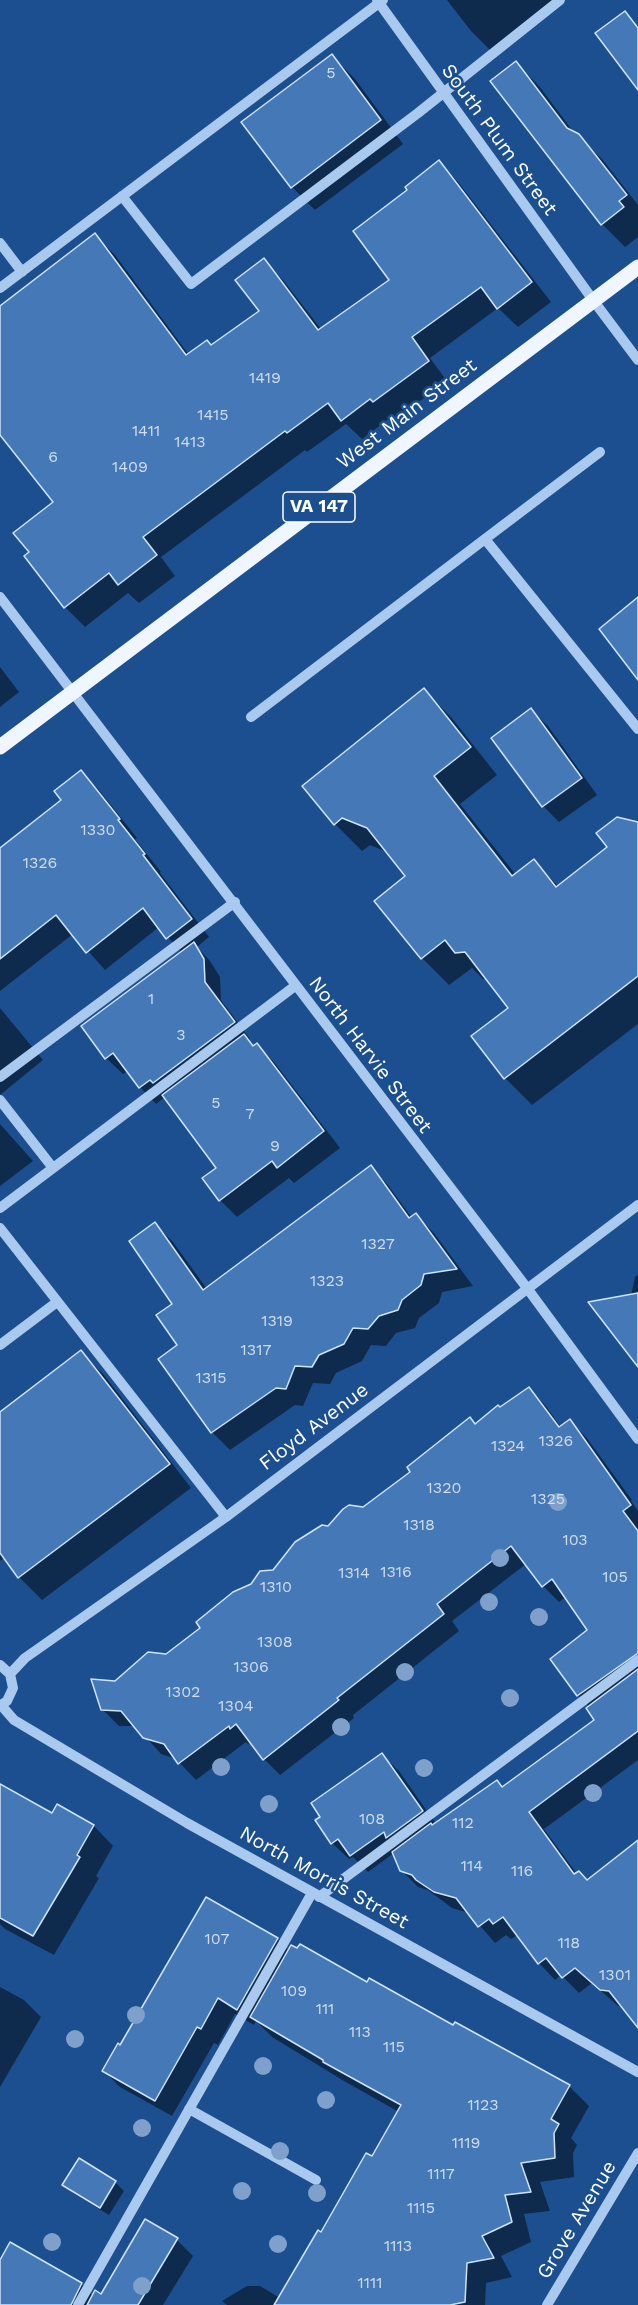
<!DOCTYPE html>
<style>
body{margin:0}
canvas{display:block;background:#1b4f8f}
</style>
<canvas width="638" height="2305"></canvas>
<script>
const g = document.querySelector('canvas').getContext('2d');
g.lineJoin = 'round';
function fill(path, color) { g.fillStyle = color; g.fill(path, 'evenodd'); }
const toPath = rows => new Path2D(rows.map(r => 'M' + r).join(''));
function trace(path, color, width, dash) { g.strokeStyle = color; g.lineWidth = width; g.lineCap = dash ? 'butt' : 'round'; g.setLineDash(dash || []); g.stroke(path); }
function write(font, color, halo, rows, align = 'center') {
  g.font = font + ' "Work Sans",sans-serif'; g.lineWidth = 5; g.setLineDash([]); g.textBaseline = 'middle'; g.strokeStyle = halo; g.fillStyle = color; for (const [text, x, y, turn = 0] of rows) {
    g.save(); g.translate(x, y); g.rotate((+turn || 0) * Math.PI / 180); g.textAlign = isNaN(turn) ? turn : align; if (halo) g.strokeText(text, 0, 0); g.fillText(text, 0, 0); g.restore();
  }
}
fill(toPath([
 [447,0,561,0,494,54,471,31],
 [332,56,355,79,403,144,315,210,292,187],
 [516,63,539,86,575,134,602,159,638,205,638,237,625,247,602,224,492,81],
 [439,162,458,182,551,302,518,327,498,308,430,358,447,381,393,421,390,418,362,439,346,424,307,452,305,450,161,557,175,576,139,603,128,593,85,627,65,607,31,553,55,502,0,432,0,308,95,235,115,255,189,355,212,347,261,312,263,260,283,280,321,329,391,280,409,191],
 [0,667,19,692,0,707],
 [424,690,451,717,497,775,460,804,516,875,534,861,559,887,638,823,638,1024,532,1105,505,1078,510,1009,487,979,483,979,472,968,449,985,422,958,376,901,407,876,387,852,370,845,362,851,335,824,304,786],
 [531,710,548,726,597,795,559,822,543,806],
 [81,772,99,790,137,838,135,839,161,872,160,873,209,937,197,947,210,961,220,977,221,1000,250,1039,248,1041,255,1047,257,1045,274,1062,340,1148,294,1183,289,1178,237,1217,220,1200,218,1169,165,1097,156,1104,140,1087,128,1071,123,1074,106,1058,182,953,159,927,105,970,73,934,0,991,0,849,64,800],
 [0,1008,43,1060,0,1095],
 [0,1124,33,1161,0,1186],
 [371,1167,388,1185,412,1218,416,1215,434,1233,473,1286,442,1292,439,1303,419,1318,415,1328,396,1333,386,1346,371,1345,362,1361,336,1373,330,1384,313,1383,303,1406,295,1405,230,1450,212,1432,179,1345,174,1304,155,1224,173,1242,207,1289],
 [638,1275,638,1365,631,1296,635,1277],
 [81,1352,104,1375,191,1488,42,1600,19,1577,5,1557,0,1561,0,1414],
 [529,1388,545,1405,561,1427,570,1421,586,1437,632,1500,631,1501,638,1511,638,1760,544,1829,577,1874,588,1881,638,1842,638,2024,623,2007,618,2006,592,1983,579,1993,561,1975,555,1980,539,1963,518,1935,511,1939,506,1935,495,1943,469,1913,452,1908,428,1890,418,1887,401,1870,394,1853,368,1872,353,1857,349,1859,332,1843,382,1755,399,1771,436,1824,503,1788,596,1721,590,1707,578,1695,589,1631,566,1597,559,1602,543,1586,526,1564,452,1621,459,1631,353,1715,354,1718,280,1775,264,1759,251,1742,248,1744,246,1742,196,1780,176,1759,161,1754,136,1726,119,1726,102,1709,115,1682,167,1656,328,1528,364,1508,476,1425],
 [0,1787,52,1816,58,1806,94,1826,113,1846,96,1876,99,1878,54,1955,5,1929,0,1924],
 [277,1939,289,1951,367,1984,569,2086,589,2106,571,2138,577,2145,573,2153,574,2177,540,2182,550,2211,524,2214,531,2242,501,2256,512,2277,486,2283,485,2305,227,2305,222,2301,247,2286,260,2286,280,2298,372,2158,399,2112,344,2081,272,2037,256,2021,254,2025,235,2014,218,2045,214,2043,172,2116,120,2087,104,2071,121,2047],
 [0,1987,24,2000,41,2017,0,2087],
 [80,2160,115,2182,124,2191,109,2215,73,2193,64,2184],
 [177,2240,193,2256,163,2305,0,2305,0,2263,81,2284,93,2296,102,2296]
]), '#0007');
const building = toPath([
 [625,11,638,28,638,90,595,33,625,11],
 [332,54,381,120,291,188,241,122,332,54],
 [516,61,567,128,579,134,627,195,619,201,624,207,601,225,490,81,516,61],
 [439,160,532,282,497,309,481,287,412,337,429,361,373,402,370,399,341,421,328,403,287,433,285,431,143,537,157,555,118,585,109,573,64,608,24,556,29,552,13,533,53,502,0,435,0,306,95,233,186,355,207,340,211,345,259,311,235,280,264,258,318,330,389,280,353,231,407,190,405,187,439,160],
 [638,597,638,680,599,629,638,597],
 [424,688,471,747,434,776,512,876,534,859,556,887,607,847,596,833,617,817,638,822,638,976,504,1079,471,1036,508,1008,465,952,455,953,445,940,421,959,374,901,405,876,367,828,342,818,334,825,302,786,424,688],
 [531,708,582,778,542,807,491,738,531,708],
 [81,770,120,819,118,820,145,854,143,855,192,919,166,939,143,908,86,953,56,915,0,959,0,848,61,800,54,791,81,770],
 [194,942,204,959,205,982,235,1022,153,1083,150,1080,139,1088,113,1053,105,1059,81,1026,194,942],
 [244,1034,253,1046,257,1043,324,1131,277,1168,272,1161,219,1201,202,1178,216,1168,162,1095,244,1034],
 [371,1165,409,1218,416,1213,457,1269,424,1274,421,1285,402,1300,398,1310,379,1316,368,1329,353,1328,344,1344,319,1355,312,1367,295,1366,286,1389,276,1388,211,1433,158,1359,177,1345,156,1315,172,1304,129,1241,155,1222,203,1290,371,1165],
 [638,1293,638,1367,588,1302,638,1293],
 [81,1350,170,1464,18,1578,0,1553,0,1412,81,1350],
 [529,1387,559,1427,570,1419,631,1505,623,1511,638,1531,638,1653,577,1696,550,1659,587,1630,552,1579,542,1587,511,1546,437,1604,444,1614,337,1698,339,1700,263,1760,236,1724,230,1729,229,1726,178,1764,164,1744,143,1738,121,1711,101,1710,91,1679,115,1681,148,1652,166,1654,200,1628,196,1622,233,1592,251,1584,260,1571,273,1570,295,1542,322,1525,328,1526,343,1509,349,1505,363,1507,410,1472,407,1467,470,1417,475,1424,498,1405,500,1407,529,1387],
 [638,1669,638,1731,529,1812,574,1874,579,1871,587,1880,638,1840,638,2028,609,1991,600,1990,575,1968,562,1978,546,1958,538,1964,503,1917,493,1924,489,1919,478,1927,456,1898,434,1892,416,1880,412,1875,400,1871,392,1852,431,1823,432,1825,497,1780,502,1787,594,1720,586,1708,638,1669],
 [382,1753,423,1811,386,1838,384,1832,350,1856,338,1839,331,1844,315,1820,320,1817,311,1803,382,1753],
 [0,1784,52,1813,57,1804,94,1825,77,1855,80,1857,33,1936,0,1918,0,1784],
 [206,1897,278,1938,237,2010,218,1998,201,2029,197,2027,155,2101,102,2071,118,2043,120,2045,206,1897],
 [300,1944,367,1982,369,1978,453,2025,455,2022,570,2085,551,2119,559,2124,554,2133,555,2158,521,2163,531,2192,505,2195,512,2222,482,2236,494,2258,467,2263,465,2302,450,2305,274,2305,318,2230,321,2232,366,2153,372,2156,401,2105,323,2062,323,2060,250,2017,291,1945,297,1948,300,1944],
 [79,2158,116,2181,100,2208,62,2185,79,2158],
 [145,2219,178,2238,138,2305,87,2305,95,2290,101,2294,145,2219],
 [10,2242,82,2283,71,2305,0,2305,0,2260,10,2242]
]);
fill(building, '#4478b7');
trace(building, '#cfe3fa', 1.5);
trace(toPath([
 [377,0,593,300,638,360],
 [122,196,191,284,418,113,560,0],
 [0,243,22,272],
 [0,288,383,0],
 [485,539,600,452],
 [0,597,527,1288,638,1439],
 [251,717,485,539,638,729],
 [0,1077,235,902],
 [0,1100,53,1168],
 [0,1208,295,986],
 [0,1228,226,1517],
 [0,1345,57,1302],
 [0,1665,10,1674,13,1688,7,1701,0,1706],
 [10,1674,25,1658,226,1517,638,1205],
 [1,1705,14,1720,187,1823,638,2072],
 [319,1897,638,1660],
 [189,2109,316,2180],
 [78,2305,312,1893],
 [547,2305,638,2153]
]), '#a9c9ee', 10);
trace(toPath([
 [0,747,638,267]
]), '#f0f6ff', 15);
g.fillStyle = '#7ea0ca';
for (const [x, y] of [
 [558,1502],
 [500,1558],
 [489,1602],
 [539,1617],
 [405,1672],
 [510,1698],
 [341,1727],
 [221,1767],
 [424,1768],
 [593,1793],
 [269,1804],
 [136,2015],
 [75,2039],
 [263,2066],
 [326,2100],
 [142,2128],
 [280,2151],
 [242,2191],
 [317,2193],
 [52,2242],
 [278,2244],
 [142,2286]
]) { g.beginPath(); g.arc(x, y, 9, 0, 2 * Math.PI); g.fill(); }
write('16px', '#d0dded', null, [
 ["5",331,73],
 ["1419",265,378],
 ["1415",213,415],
 ["1411",146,431],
 ["1413",190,442],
 ["6",53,457],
 ["1409",130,467],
 ["1330",98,830],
 ["1326",40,863],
 ["1",151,999],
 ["3",181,1035],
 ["5",216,1103],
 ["7",250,1114],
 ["9",275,1146],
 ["1327",378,1244],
 ["1323",327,1281],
 ["1319",277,1321],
 ["1317",256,1350],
 ["1315",211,1378],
 ["1326",556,1441],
 ["1324",508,1446],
 ["1320",444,1488],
 ["1325",548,1499],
 ["1318",419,1525],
 ["103",575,1540],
 ["1316",396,1572],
 ["1314",354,1573],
 ["105",615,1577],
 ["1310",276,1587],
 ["1308",275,1642],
 ["1306",251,1667],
 ["1302",183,1692],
 ["1304",236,1706],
 ["108",372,1819],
 ["112",463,1823],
 ["114",472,1866],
 ["116",522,1871],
 ["107",217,1939],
 ["118",569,1943],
 ["1301",615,1975],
 ["109",294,1991],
 ["111",325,2009],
 ["113",360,2032],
 ["115",394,2047],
 ["1123",483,2105],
 ["1119",466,2143],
 ["1117",441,2174],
 ["1115",421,2208],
 ["1113",398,2246],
 ["1111",370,2283]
]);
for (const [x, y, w] of [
 [319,507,72]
]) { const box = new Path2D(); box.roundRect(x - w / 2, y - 15, w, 30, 4.5); g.fillStyle = '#1b4f8f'; g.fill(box); trace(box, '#fff', 1.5); }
write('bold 18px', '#fff', null, [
 ["VA 147",319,507]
]);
write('20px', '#fff', '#1b4f8f', [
 ["South Plum Street",499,140,54],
 ["West Main Street",407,414,-37],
 ["North Harvie Street",370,1055,53],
 ["Floyd Avenue",314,1427,-37],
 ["North Morris Street",324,1878,29],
 ["Grove Avenue",577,2220,-59]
]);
</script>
